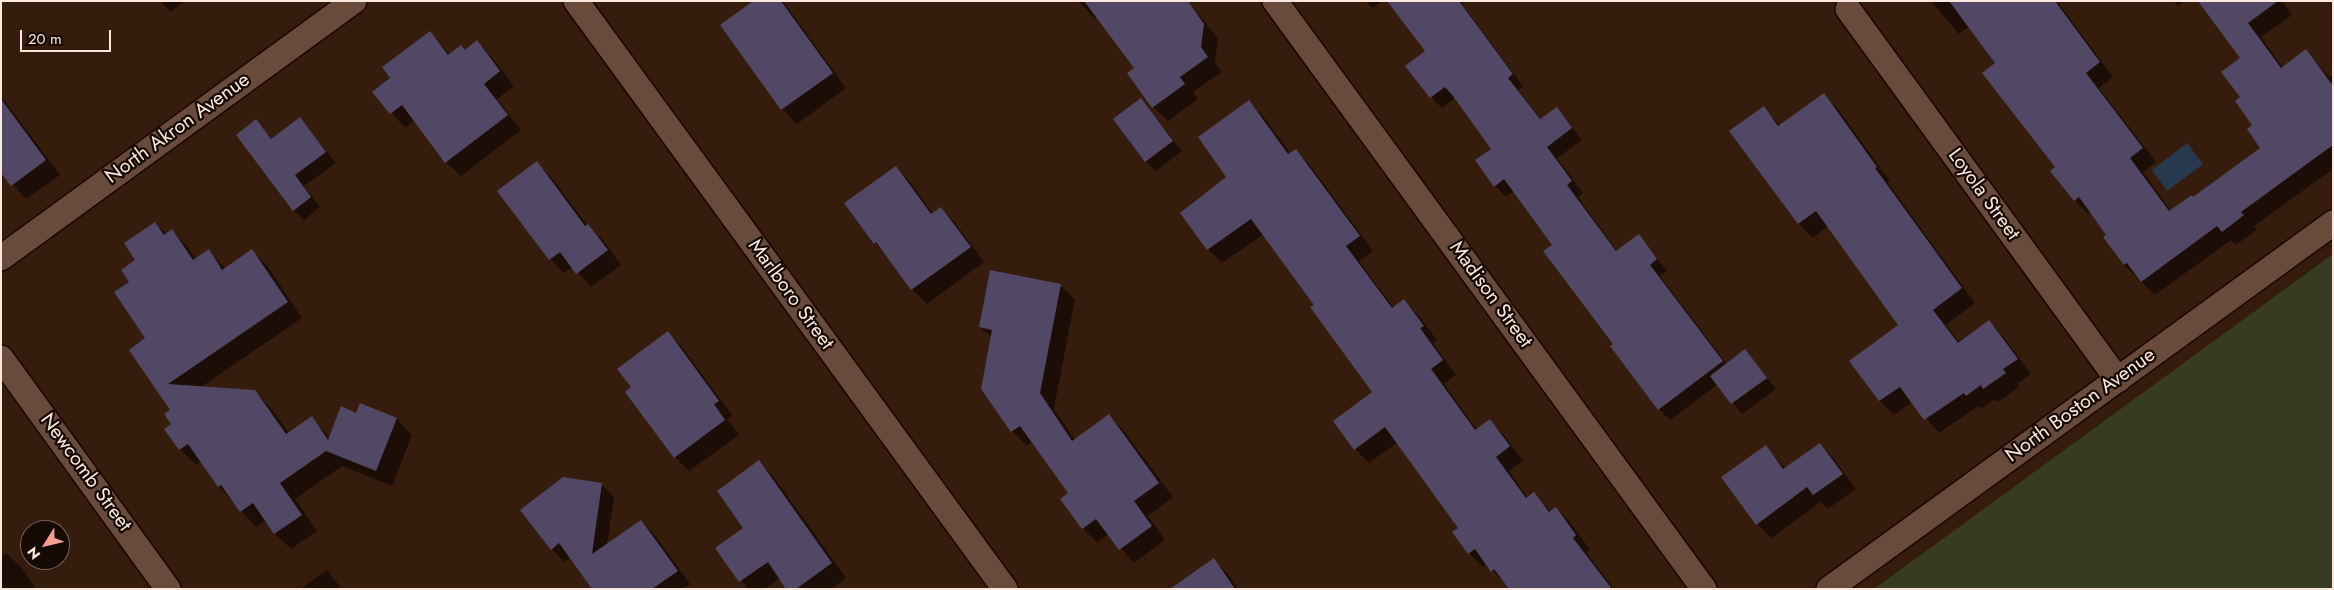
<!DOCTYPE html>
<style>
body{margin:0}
#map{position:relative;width:2334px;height:590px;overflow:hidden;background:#361c0d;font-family:Jost,sans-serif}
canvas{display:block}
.frame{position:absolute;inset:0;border:2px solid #fae8de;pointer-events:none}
.north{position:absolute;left:20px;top:520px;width:50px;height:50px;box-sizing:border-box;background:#160a05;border:1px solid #71635c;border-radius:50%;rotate:234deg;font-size:14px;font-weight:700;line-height:20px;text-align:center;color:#fae8de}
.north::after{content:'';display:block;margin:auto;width:18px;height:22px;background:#f59d8e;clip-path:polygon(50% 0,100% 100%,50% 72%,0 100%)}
.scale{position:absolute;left:20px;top:30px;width:91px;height:22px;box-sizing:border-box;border:2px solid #fae8de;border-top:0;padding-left:6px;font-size:15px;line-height:18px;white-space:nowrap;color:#fae8de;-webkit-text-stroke:4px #160a05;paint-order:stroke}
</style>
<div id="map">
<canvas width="2334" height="590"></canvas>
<div class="frame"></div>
<div class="north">N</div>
<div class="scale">20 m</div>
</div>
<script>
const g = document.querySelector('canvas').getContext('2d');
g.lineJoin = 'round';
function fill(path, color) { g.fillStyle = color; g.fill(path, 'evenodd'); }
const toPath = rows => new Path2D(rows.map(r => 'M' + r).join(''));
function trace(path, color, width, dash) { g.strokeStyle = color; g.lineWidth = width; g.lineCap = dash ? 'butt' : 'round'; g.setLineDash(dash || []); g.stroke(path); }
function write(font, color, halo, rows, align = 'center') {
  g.font = font + ' Jost,sans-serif'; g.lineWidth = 4.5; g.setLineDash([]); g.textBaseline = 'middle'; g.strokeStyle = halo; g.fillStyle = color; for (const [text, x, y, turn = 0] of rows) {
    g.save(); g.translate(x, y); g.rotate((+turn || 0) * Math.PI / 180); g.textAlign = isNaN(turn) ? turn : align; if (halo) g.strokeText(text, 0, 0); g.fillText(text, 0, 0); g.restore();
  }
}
fill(toPath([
 [2333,254,2333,589,1874,589]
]), '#373b21');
fill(toPath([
 [2187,143,2203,164,2167,191,2152,170]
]), '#27394f');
fill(toPath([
 [161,1,185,1,170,12],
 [755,1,783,1,846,88,797,124,782,109,722,25],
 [1078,1,1188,1,1218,39,1215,62,1222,72,1193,92,1198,99,1168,121,1153,107,1129,73,1136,68,1098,17,1095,19],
 [1366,1,1382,1,1373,8],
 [1389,1,1463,1,1463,5,1523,86,1518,90,1542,120,1557,109,1582,140,1557,158,1583,193,1578,197,1617,251,1639,236,1667,271,1660,276,1727,364,1745,351,1776,389,1742,414,1718,384,1670,420,1659,409,1615,344,1553,245,1514,191,1506,197,1495,186,1493,149,1455,98,1442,108,1431,97,1427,51],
 [1931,1,2057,1,2113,77,2099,88,2156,162,2143,172,2171,211,2193,198,2262,148,2242,98,2242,59,2200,1,2282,1,2292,15,2261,37,2283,68,2306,51,2329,77,2333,75,2333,169,2254,226,2257,230,2236,245,2231,240,2155,295,2124,265,2108,235,2091,212,2088,214,2075,200,1997,63,1970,26,1959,34],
 [2174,1,2184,1,2178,6],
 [430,32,450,55,465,51,477,42,491,56,514,86,497,99,521,130,461,176,446,162,415,120,405,128,374,92,392,78],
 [1824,95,1838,109,1890,181,1888,183,1975,303,1946,325,1960,343,1989,322,2003,336,2031,374,2017,384,2019,387,1998,402,1995,399,1981,409,1978,406,1939,433,1912,402,1894,415,1880,401,1851,361,1900,325,1828,226,1813,238,1799,224,1731,131,1763,108,1781,126],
 [1,96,60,175,26,199,1,171],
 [1141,100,1182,151,1156,171,1145,161],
 [1249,102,1263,116,1291,154,1296,151,1310,165,1373,251,1359,261,1394,308,1404,301,1418,315,1437,340,1433,343,1456,375,1444,384,1477,430,1490,421,1504,435,1523,461,1509,471,1528,498,1534,494,1551,512,1556,508,1570,522,1590,550,1586,552,1614,589,1510,589,1487,564,1483,567,1469,553,1460,528,1398,442,1369,463,1355,449,1335,421,1374,393,1315,305,1264,234,1222,263,1208,249],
 [300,119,336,163,304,186,320,207,304,220,293,210,256,121,272,139],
 [537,163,551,177,588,226,603,240,621,265,591,287,573,267,564,273,550,259],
 [896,167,910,182,933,214,941,208,955,223,984,262,927,304,912,289,889,258,875,243,846,204],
 [155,223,167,234,172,231,187,246,196,259,209,251,226,269,252,251,268,267,302,318,201,387,254,391,270,407,289,433,311,417,330,438,356,414,361,404,397,419,412,435,392,486,342,466,295,499,317,531,291,549,275,534,266,520,256,527,219,487,201,461,196,465,180,449,166,429,172,424,172,410,147,338,131,282,137,260],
 [1060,285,1075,299,1054,409,1075,440,1109,415,1123,430,1173,497,1148,516,1165,540,1134,563,1109,534,1097,543,1083,528,1070,493,1033,441,1027,446,1012,431,992,338,980,327],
 [668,333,682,347,732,415,727,419,739,435,689,471,675,457,633,388],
 [1820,444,1834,459,1856,489,1828,509,1821,502,1771,538,1757,524,1765,446,1786,469],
 [759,462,773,476,846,578,831,589,788,589,780,578,765,589,748,589,716,548,745,528],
 [601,484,614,497,607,545,641,521,654,534,690,584,683,589,594,589,571,557,564,562,552,549],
 [6,553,21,567,36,589,1,589,1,556],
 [1214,560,1228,574,1238,589,1172,589],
 [327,570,342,589,300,589]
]), '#0007');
fill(toPath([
 [753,1,781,1,833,73,781,110,720,25],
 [1084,1,1188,1,1204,24,1201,47,1208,57,1180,77,1185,84,1152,108,1127,73,1134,68],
 [1387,1,1459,1,1513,74,1508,78,1540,119,1557,107,1572,128,1547,147,1572,181,1567,185,1616,251,1639,234,1657,259,1650,265,1723,361,1658,410,1610,346,1613,344,1543,251,1552,245,1504,179,1494,187,1475,160,1491,149,1453,96,1445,87,1430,98,1405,66,1425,51],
 [1949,1,2055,1,2100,62,2086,73,2143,148,2130,158,2169,211,2192,195,2193,197,2260,148,2247,129,2252,125,2235,101,2240,97,2221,72,2240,58,2198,1,2278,1,2248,23,2281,68,2306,49,2333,86,2333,145,2241,212,2244,215,2222,232,2217,226,2141,282,2127,263,2124,265,2103,237,2106,235,2079,197,2074,201,2050,171,2055,167,1982,73,1995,63],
 [430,31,448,55,461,45,465,50,477,40,500,71,484,84,508,115,445,163,402,105,390,114,372,92,390,78,382,67],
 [1824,93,1877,167,1875,168,1962,288,1933,310,1958,343,1989,320,2018,359,2003,369,2006,373,1983,389,1981,385,1966,396,1964,393,1924,420,1900,387,1879,401,1849,361,1898,325,1816,211,1798,224,1729,131,1764,106,1778,126],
 [1141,98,1173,141,1145,162,1113,119],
 [1,99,46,160,11,186,1,173],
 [1249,100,1288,154,1296,149,1360,236,1346,246,1392,308,1404,299,1424,326,1420,328,1443,360,1431,369,1475,430,1490,419,1510,446,1496,457,1526,498,1534,492,1549,512,1556,507,1576,535,1573,538,1612,589,1509,589,1494,569,1491,572,1475,549,1468,554,1452,532,1458,528,1385,427,1354,450,1333,421,1372,392,1310,307,1314,305,1251,219,1207,250,1180,213,1226,177,1198,137],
 [300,117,326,152,295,175,311,197,293,211,236,135,256,119,271,139],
 [537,161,585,226,588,224,608,250,576,274,560,252,549,260,497,191],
 [896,166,931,214,941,207,971,247,911,290,876,242,874,244,844,203],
 [155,222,164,235,172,229,193,260,209,249,222,270,252,249,288,302,168,384,255,390,286,434,312,416,328,440,341,406,356,413,360,403,397,418,376,471,326,451,280,483,302,515,274,534,253,503,240,512,221,485,218,487,188,444,179,450,164,429,171,424,164,414,170,410,129,350,145,338,114,292,129,282,121,270,135,260,124,243],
 [990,270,1061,284,1040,393,1072,441,1109,414,1159,483,1134,501,1152,526,1119,550,1096,519,1082,529,1060,499,1068,493,1020,426,1011,432,981,389,992,330,979,327],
 [668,331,719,401,714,404,725,420,674,458,625,392,631,387,617,369],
 [1745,349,1767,378,1731,404,1710,376],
 [1820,443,1843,474,1813,495,1807,487,1756,525,1721,477,1766,445,1783,469],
 [759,460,832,563,796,589,786,589,768,562,739,582,715,548,743,528,717,491],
 [563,477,602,483,592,554,641,520,678,571,652,589,592,589,559,543,551,550,520,510],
 [1214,558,1235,589,1170,589]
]), '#514865');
const street = toPath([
 [576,1,1005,589],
 [1275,1,1704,589],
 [1848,9,2118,380],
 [1,258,354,1],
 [1,358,168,589],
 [1829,589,2333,223]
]);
trace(street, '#1d0500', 28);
trace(street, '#694b3b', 25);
write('20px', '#fae8de', '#160a05', [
 ["North Akron Avenue",178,129,-36],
 ["Loyola Street",1983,195,54],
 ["Marlboro Street",790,295,54],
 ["Madison Street",1490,295,54],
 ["North Boston Avenue",2081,406,-36],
 ["Newcomb Street",85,473,54]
]);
</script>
